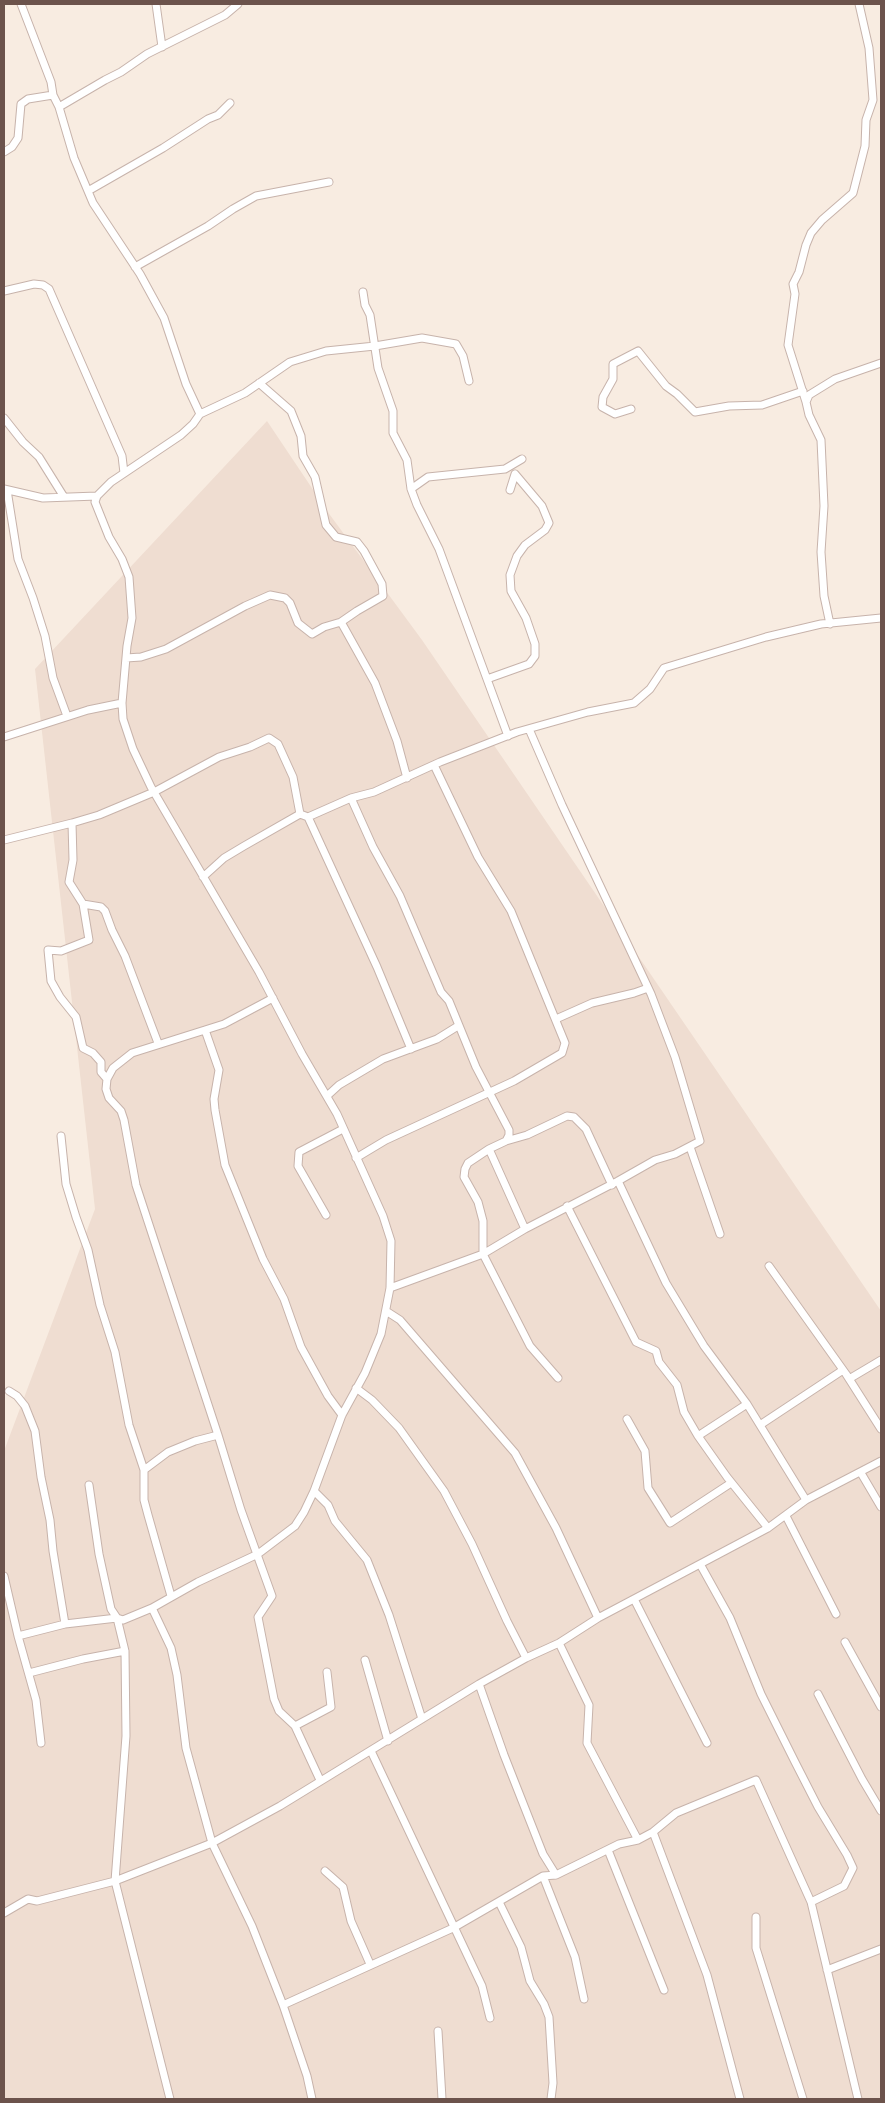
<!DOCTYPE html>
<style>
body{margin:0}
#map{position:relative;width:885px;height:2103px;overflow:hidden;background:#f8ece1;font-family:Manrope,sans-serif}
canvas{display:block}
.frame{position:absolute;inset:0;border:5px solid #6c534c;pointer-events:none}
</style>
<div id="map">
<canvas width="885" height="2103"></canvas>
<div class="frame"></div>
</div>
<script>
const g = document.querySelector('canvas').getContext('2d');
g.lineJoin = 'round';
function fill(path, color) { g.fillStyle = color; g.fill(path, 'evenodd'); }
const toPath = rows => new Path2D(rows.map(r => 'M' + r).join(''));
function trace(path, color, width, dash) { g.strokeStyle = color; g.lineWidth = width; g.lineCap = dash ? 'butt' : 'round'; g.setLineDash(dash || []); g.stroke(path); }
fill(toPath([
 [267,421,330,515,422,640,881,1311,881,2099,4,2099,4,1451,95,1209,35,669]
]), '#efddd1');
const street = toPath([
 [21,4,51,82,53,95,59,107,74,158,93,203,140,274,164,318,186,384,200,414],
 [156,4,162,47],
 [59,107,105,80,121,72,147,54,225,15,238,4],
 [4,152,12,147,18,138,21,104,28,99,53,95],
 [88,191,163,148,208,119,218,115,230,103],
 [135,267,208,226,233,209,256,196,329,182],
 [4,291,34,284,43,285,49,289,122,456,124,473],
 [363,292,365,305,370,315,378,368,393,411,393,433,407,460,411,489,417,505,439,549,508,736],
 [259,383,291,411,301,436,303,456,315,477,326,525,336,537,357,542,364,551,382,584,383,596,357,611,341,622],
 [806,402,788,345,795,294,793,284,799,272,806,245,811,233,822,220,853,193,865,146,866,120,873,100,869,48,859,4],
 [631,409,615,414,602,407,603,397,613,379,613,364,638,351,666,386,677,394,695,412,729,406,762,405,803,391],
 [4,418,23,442,39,457,64,497],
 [4,489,43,498,97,496],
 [411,489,428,477,505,469,522,459],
 [7,490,18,559,33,598,45,636,53,678,67,716],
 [830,624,824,596,821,552,824,506,821,440,809,415,806,402,809,395,835,379,881,363],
 [126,658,141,657,166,649,245,606,270,595,285,598,290,603,298,623,312,634,324,627,341,622,375,683,397,741,407,778],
 [487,679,529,664,535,656,535,644,526,618,511,591,510,575,517,556,525,545,545,530,549,523,542,506,515,474,510,490],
 [4,737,88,710,122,703],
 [351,798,373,847,400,896,441,992,449,1001,476,1067,509,1130,509,1135,506,1141,489,1149,525,1229],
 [308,817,377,967,411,1049],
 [4,840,72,823],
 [203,877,224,858,244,846,300,814,308,817,351,798,374,792,440,762,517,732,588,712,634,703,650,689,664,668,766,637,821,624,881,618],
 [83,904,89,940,61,951,48,950,51,981,60,997,76,1017,83,1048,93,1053,101,1062,101,1072,107,1079],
 [273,998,224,1024,132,1053,113,1068,107,1079,106,1089,109,1098,121,1111,124,1120,136,1185,218,1435,241,1510,272,1596,258,1617,274,1699,279,1711,295,1726,320,1780],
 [556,1019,592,1003,634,993,648,988],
 [205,1030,219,1070,214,1099,215,1110,225,1165,263,1259,284,1299,301,1347,328,1396,342,1415],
 [158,1043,125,956,112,930,105,911,101,907,83,904,69,882,73,860,72,823,99,815,154,792,219,757,250,747,269,738,278,744,293,777,300,814],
 [327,1096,339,1085,383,1059,437,1039,458,1026],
 [61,1136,66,1184,76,1217,88,1250,100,1305,115,1352,129,1425,144,1470,144,1500,148,1515,171,1596],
 [506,1141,527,1135,567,1116,574,1117,586,1129,612,1185],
 [690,1147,720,1234],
 [489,1149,468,1163,465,1169,464,1177,478,1202,483,1221,483,1254,530,1346,558,1378],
 [356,1158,386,1140,514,1081,562,1053,565,1043,511,911,478,857,434,765],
 [618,1181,666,1283,704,1346,747,1404],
 [567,1206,636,1342,656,1351,659,1362,677,1385,684,1412,698,1436,727,1477,768,1528],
 [326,1215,298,1166,299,1152,343,1129],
 [769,1266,846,1374,881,1429],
 [390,1288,483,1254,525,1229,618,1181,655,1160,675,1154,700,1141,675,1057,651,994,562,805,529,729],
 [386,1311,400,1320,515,1453,556,1528,598,1618],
 [849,1379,881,1360],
 [356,1388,372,1400,399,1428,444,1491,472,1544,507,1621,526,1658],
 [9,1391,17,1396,25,1406,35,1431,41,1477,50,1520,53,1551,65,1624,117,1618],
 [627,1419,645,1451,648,1488,670,1523,731,1483],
 [760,1425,843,1370],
 [698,1436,747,1404,806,1500],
 [144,1470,168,1452,195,1441,218,1435],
 [861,1473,881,1507],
 [89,1485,99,1554,111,1609,117,1618],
 [314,1491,328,1505,335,1521,367,1560,389,1615,422,1719],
 [786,1516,836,1614],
 [700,1564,730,1618,761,1694,795,1762,818,1807,847,1855,853,1868,844,1886,811,1902,858,2099],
 [4,1576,18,1636,36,1700,41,1743],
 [634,1599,707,1743],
 [152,1608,171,1648,177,1675,186,1748,212,1843,252,1926,283,2005,307,2076,312,2099],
 [18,1636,65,1624],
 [845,1642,881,1707],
 [559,1643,589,1705,587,1743,638,1840],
 [365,1660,388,1741],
 [29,1673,83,1659,125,1651],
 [479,1684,504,1755,543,1854,556,1875],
 [818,1694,862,1779,881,1811],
 [295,1726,331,1707,327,1672],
 [371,1751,482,1986,490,2018],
 [653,1832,707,1975,740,2099],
 [608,1850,664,1990],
 [325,1871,343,1887,351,1921,370,1964],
 [543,1876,575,1957,584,1999],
 [499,1902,521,1947,530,1981,544,2004,549,2017,553,2083,551,2099],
 [4,1913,28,1899,37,1901,115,1881,212,1843,280,1806,479,1684,526,1658,559,1643,598,1618,768,1528,806,1500,881,1461],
 [756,1917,756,1948,803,2099],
 [827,1970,881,1949],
 [283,2005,453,1928,543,1876,556,1875,619,1844,638,1840,653,1832,676,1813,756,1780,811,1902],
 [438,2031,442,2099],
 [170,2099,115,1881,126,1736,125,1651,117,1618,123,1620,152,1608,198,1582,258,1554,295,1526,304,1512,314,1491,342,1415,365,1373,381,1334,390,1288,391,1241,383,1216,337,1114,302,1054,259,972,151,787,133,749,123,719,122,703,127,646,132,618,129,577,122,559,109,537,95,502,97,496,111,482,181,435,193,424,200,414,245,393,290,362,326,351,375,346,422,338,456,344,463,356,469,381]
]);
trace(street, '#c7b3ab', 9);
trace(street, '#fff', 7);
</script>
